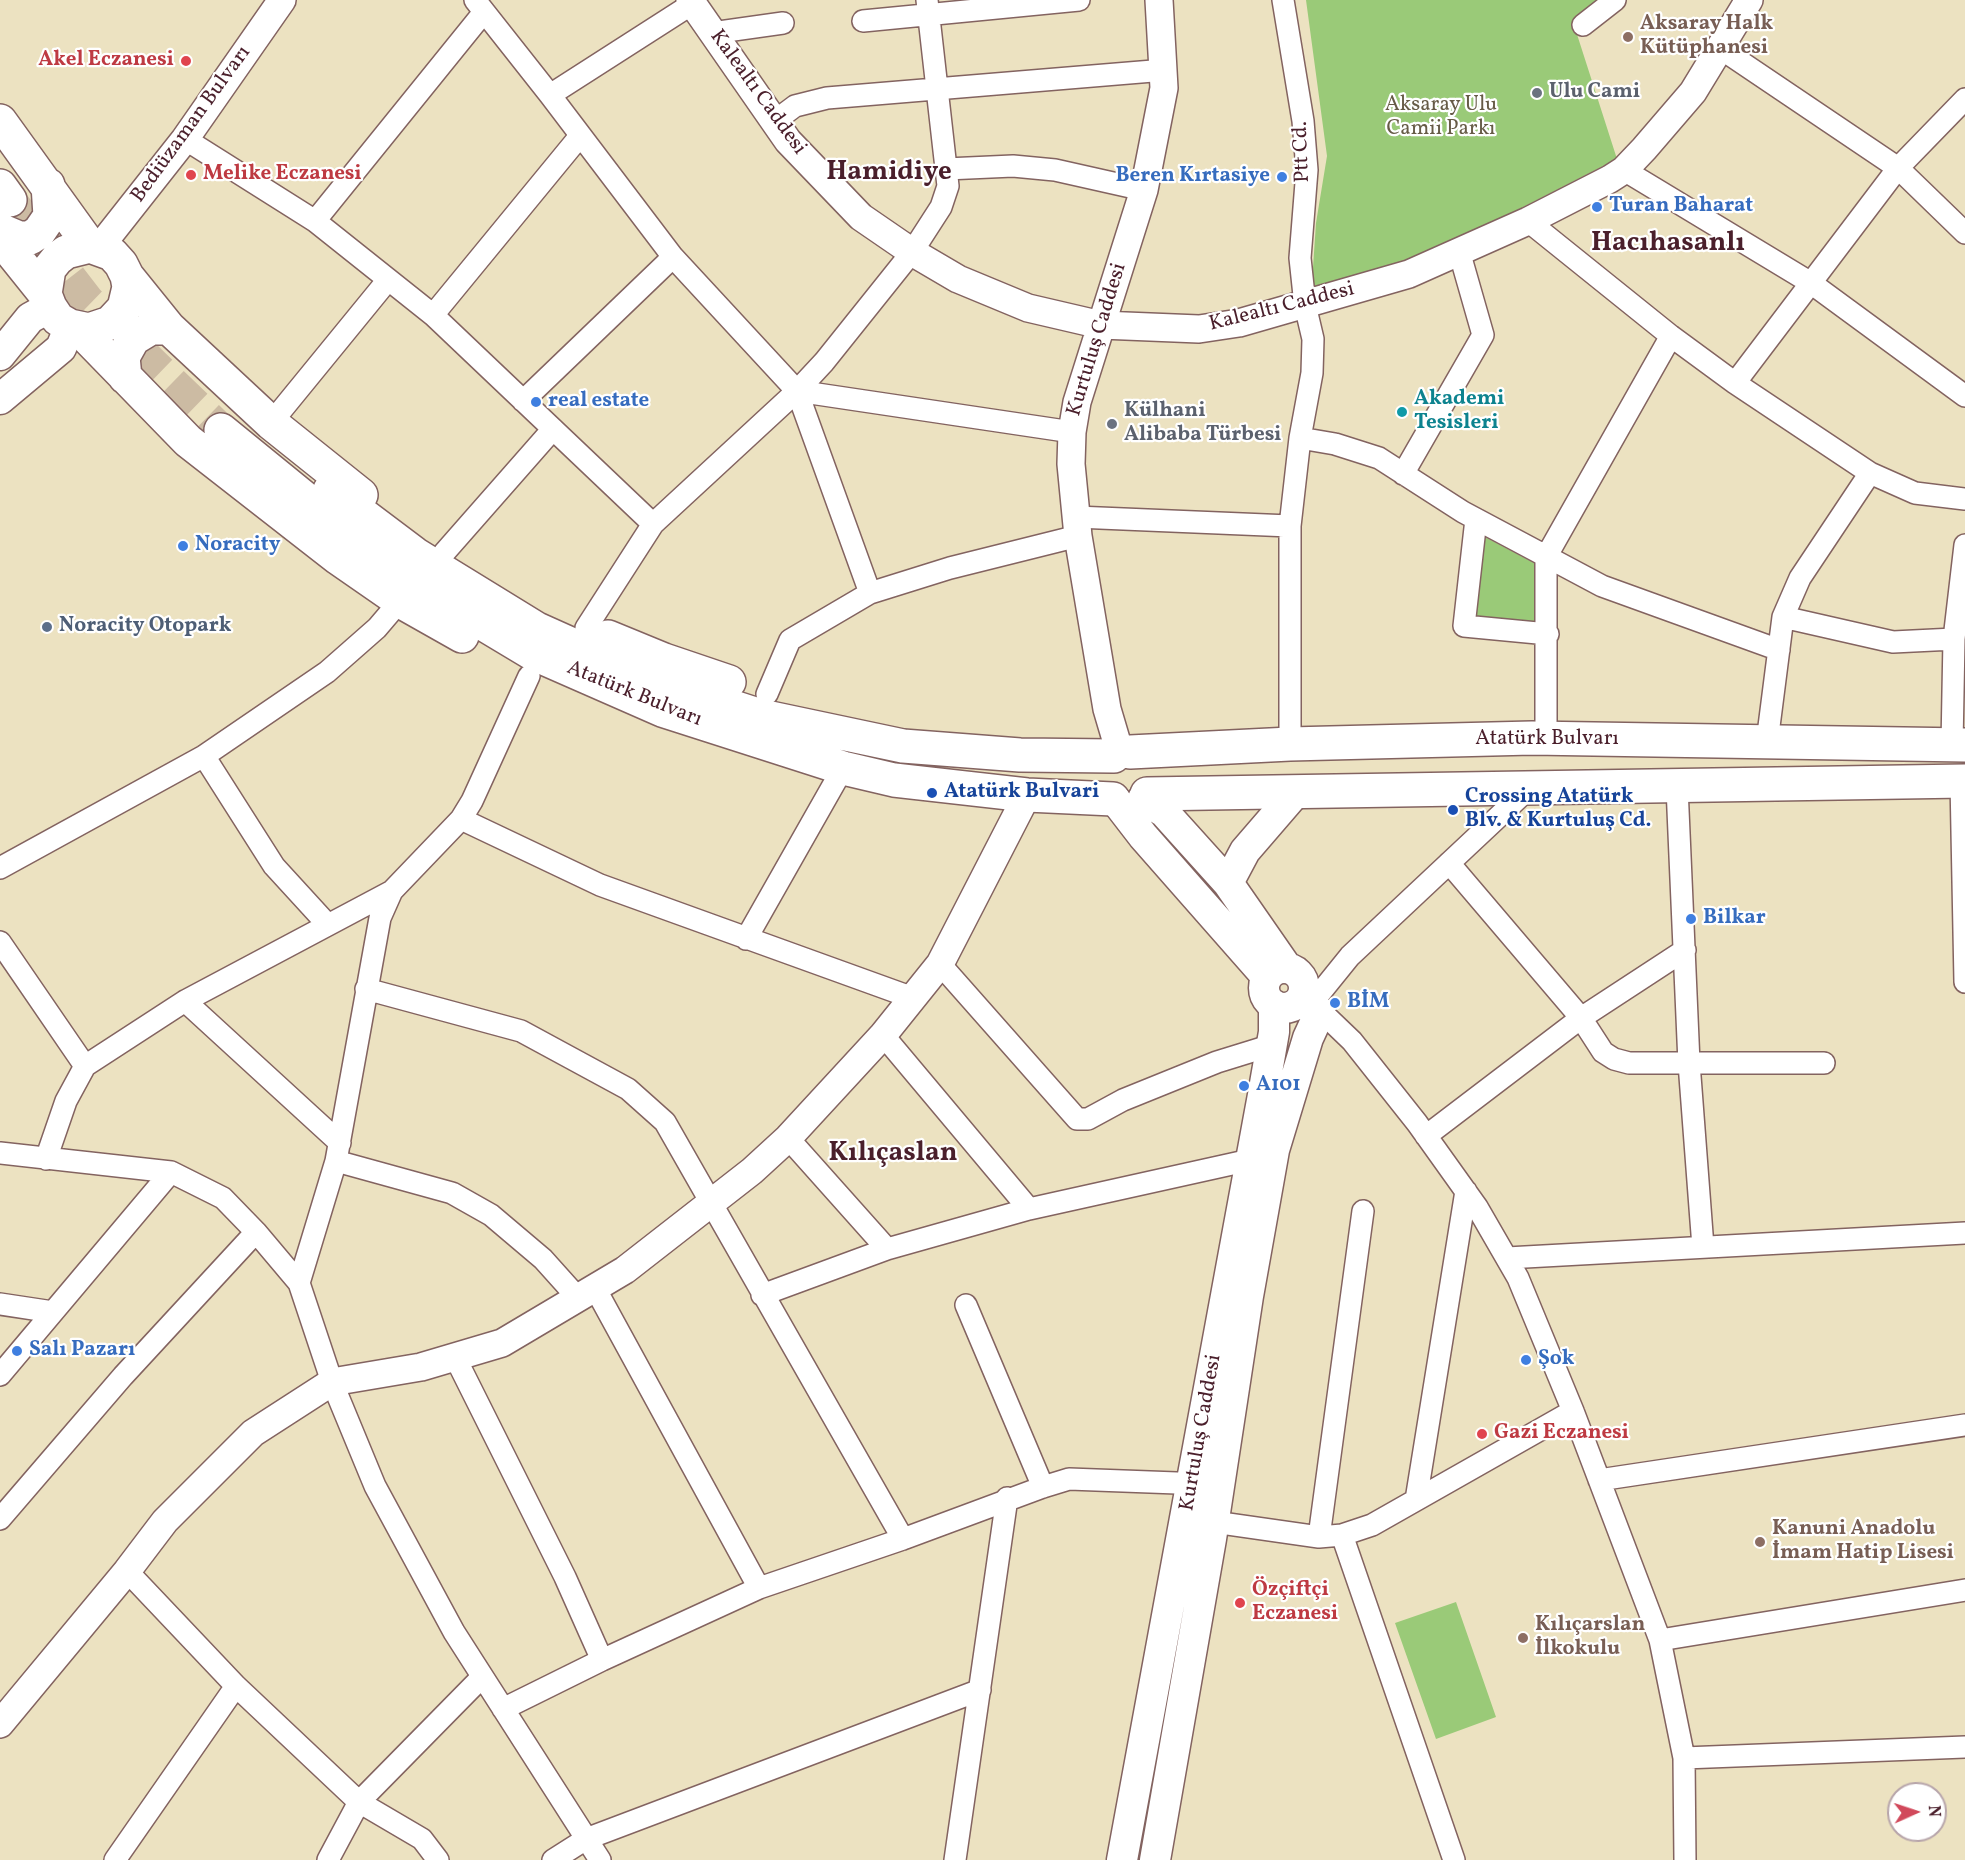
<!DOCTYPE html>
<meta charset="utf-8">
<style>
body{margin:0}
#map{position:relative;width:1965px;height:1860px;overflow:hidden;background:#ece2c1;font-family:Vollkorn,serif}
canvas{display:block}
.north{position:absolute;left:1887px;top:1782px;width:60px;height:60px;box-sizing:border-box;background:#fff;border:2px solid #b7a5aa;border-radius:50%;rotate:87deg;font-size:16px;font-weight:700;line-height:24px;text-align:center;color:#4a1f2b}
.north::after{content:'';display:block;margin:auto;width:21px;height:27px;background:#d1495b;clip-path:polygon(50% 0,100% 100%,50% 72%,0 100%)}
</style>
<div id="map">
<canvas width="1965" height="1860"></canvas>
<div class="north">N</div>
</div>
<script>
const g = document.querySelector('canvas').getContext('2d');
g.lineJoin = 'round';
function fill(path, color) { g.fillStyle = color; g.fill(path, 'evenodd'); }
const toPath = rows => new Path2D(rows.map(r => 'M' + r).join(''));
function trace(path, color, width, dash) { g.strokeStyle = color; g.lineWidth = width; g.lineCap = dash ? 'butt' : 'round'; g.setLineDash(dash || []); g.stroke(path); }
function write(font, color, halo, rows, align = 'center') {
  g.font = font + ' Vollkorn,serif'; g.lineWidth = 4.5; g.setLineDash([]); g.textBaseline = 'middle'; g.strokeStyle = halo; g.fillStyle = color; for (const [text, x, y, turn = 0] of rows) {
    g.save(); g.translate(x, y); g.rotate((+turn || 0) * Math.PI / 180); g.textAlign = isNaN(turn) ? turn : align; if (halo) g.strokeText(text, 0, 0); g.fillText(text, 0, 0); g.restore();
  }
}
fill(toPath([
 [1306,0,1607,0,1574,25,1617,159,1416,262,1311,297,1316,223,1327,156],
 [1483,536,1536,564,1538,624,1474,618],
 [1456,1602,1496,1717,1436,1739,1395,1623]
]), '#9aca78');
trace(toPath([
 [10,200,88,301,221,430]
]), '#ccbba3', 33, [33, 16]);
const minor = toPath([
 [475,0,550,95,673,257,797,391,870,593],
 [1283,0,1303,121,1307,170,1300,258,1305,305,1313,339,1312,373,1300,438,1290,526,1290,744],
 [863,21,1079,0],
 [1583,25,1615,0],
 [712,33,783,23],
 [1720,48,1898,168,1965,233],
 [550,95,692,4],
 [775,121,795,106,827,98,1165,70],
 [185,139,315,221,433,315,653,524],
 [946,169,1013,166,1055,170,1144,190],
 [1624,170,1811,283,1965,396],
 [315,221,484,12],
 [1528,221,1671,336,1735,383,1870,473,1915,493,1965,499],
 [433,315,580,136],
 [1735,383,1898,168,1965,99],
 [797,391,1072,432],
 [523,401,673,257],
 [271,423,387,281],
 [1300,438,1335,444,1379,458,1463,512,1602,586,1779,650],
 [1403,474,1483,335,1459,251],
 [1076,517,1290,526],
 [1476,519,1464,626,1548,634],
 [444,553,553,429],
 [1783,617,1893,642,1954,639],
 [586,628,653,524,797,391,824,362,912,252,941,207,948,186,927,0],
 [767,694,790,640,870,593,950,568,1078,536],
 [1546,738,1546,557,1671,336],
 [1767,742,1783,617,1800,578,1870,473],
 [1952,745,1954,639,1965,545],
 [204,756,274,866,328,925],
 [1961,781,1965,982],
 [1677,787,1689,1063,1703,1247],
 [461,819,600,885,913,998],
 [1449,863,1581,1018,1603,1052,1614,1059,1629,1063,1824,1063],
 [0,868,204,756,327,672,377,628,400,601],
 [746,939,843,768],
 [0,942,85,1066],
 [940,964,1077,1119,1088,1119,1123,1100,1217,1062,1272,1045],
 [366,989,521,1031,628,1089,665,1122,903,1539],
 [1303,994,1352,1041,1417,1123,1477,1207,1518,1278,1573,1411,1660,1640,1684,1758,1685,1860],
 [185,1001,340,1143],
 [1312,1003,1350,956,1528,789],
 [883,1035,1029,1209],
 [1426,1136,1581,1018,1685,950],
 [788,1138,887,1249],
 [0,1153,171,1172,223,1198,256,1232,299,1283,332,1382,375,1486,454,1632,600,1860],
 [46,1159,66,1101,85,1066,185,1001,392,891],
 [336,1161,452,1193,491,1215,543,1259,578,1298],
 [1507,1258,1965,1233],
 [299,1283,336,1161,380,918,392,891,461,819,472,801,529,676],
 [595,1288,759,1588],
 [762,1295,887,1249,1029,1209,1250,1160],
 [0,1304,53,1312],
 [966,1305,1043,1487],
 [455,1357,565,1577,602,1660],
 [0,1375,171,1172],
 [1599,1480,1965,1425],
 [1416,1500,1466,1191],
 [0,1519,123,1376,256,1232],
 [1214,1522,1319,1537,1342,1535,1372,1525,1573,1411],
 [1342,1535,1454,1860],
 [1319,1537,1363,1211],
 [127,1571,236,1686,359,1802,422,1839,438,1860],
 [1660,1640,1965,1590],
 [503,1709,602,1660,759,1588,903,1539,1043,1487,1069,1479,1204,1484],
 [1684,1758,1965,1747],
 [115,1860,236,1686],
 [328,1860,359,1802,482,1677],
 [553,1860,586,1839,980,1690],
 [955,1860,1007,1498]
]);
const tertiary = toPath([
 [690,0,788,141,861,217,912,252,958,279,1028,308,1101,325,1199,329,1239,323,1409,274,1528,221,1610,179,1624,170,1644,149,1693,92,1749,0],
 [99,248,185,139,282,0],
 [1120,753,1107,709,1078,536,1071,464,1072,432,1077,402,1144,190,1164,88,1159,0],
 [0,1724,127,1571,165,1521,253,1433,332,1382,421,1367,502,1343,625,1270,752,1171,788,1138,883,1035,940,964,1027,795]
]);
const secondary = toPath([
 [0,355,30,318,50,307],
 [0,399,61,348,70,326],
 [1143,799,1164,812,1228,883],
 [1116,801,1143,836,1267,977],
 [1287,968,1228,883,1245,851,1295,793],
 '1264 988a20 20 0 1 1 40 0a20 20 0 1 1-40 0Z',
 [1122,1860,1263,1095,1274,1032,1274,1005],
 [1155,1860,1211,1539,1248,1296,1274,1150,1308,1038,1320,1012]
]);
const primary = toPath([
 [0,121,90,246,112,254,121,264,127,276,129,287,124,308,110,323,89,330,70,326,58,319,50,307,45,294,49,269,57,259,66,252,90,246],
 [0,186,10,200],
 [0,230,19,238,30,238,39,232,50,216,48,185],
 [0,238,45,294],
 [127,276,169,328,271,423,361,495],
 [79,329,188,441,338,558,400,601,462,636],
 [125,377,123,357,133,339,151,328,169,328],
 [221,430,356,540,447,602,532,653,662,710,843,768,894,780,1027,795,1113,799],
 [330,490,415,554,537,629,653,681,761,716,903,746,1020,755,1114,756],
 [608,637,664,660,729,682],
 [1130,752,1290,744,1532,738,1965,745],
 [1147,794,1965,781]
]);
trace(minor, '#836360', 24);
trace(tertiary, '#836360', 30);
trace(secondary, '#836360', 33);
trace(primary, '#836360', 36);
trace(minor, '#fff', 21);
trace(tertiary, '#fff', 27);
trace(secondary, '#fff', 30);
trace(primary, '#fff', 33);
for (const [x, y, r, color] of [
 [1628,37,6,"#8d6e63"],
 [186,61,6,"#e0444e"],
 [1537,93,6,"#6b7280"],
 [191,175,6,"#e0444e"],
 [1282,177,6,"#3f7fe0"],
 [1597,207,6,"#3f7fe0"],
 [536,402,6,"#3f7fe0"],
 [1402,412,6,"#0f9aa8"],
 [1112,424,6,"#6b7280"],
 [183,546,6,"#3f7fe0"],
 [47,627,6,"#5c6f8a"],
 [932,793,6,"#1a4fb4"],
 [1453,810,6,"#1a4fb4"],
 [1691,919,6,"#3f7fe0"],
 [1335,1003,6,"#3f7fe0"],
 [1244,1086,6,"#3f7fe0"],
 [17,1351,6,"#3f7fe0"],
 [1526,1360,6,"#3f7fe0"],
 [1482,1434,6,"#e0444e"],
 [1760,1542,6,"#8d6e63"],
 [1240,1603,6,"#e0444e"],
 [1523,1638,6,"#8d6e63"]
]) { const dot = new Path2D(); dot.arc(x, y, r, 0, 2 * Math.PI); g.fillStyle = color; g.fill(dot); trace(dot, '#fff', 2); }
write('bold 21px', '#785e54', '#fff', [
 ["Aksaray Halk",1640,25],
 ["Kütüphanesi",1640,49],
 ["Kanuni Anadolu",1772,1530],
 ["İmam Hatip Lisesi",1772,1554],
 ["Kılıçarslan",1535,1626],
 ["İlkokulu",1535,1650]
], 'left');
write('bold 21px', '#be3a42', '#fff', [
 ["Akel Eczanesi",174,61,"right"],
 ["Melike Eczanesi",203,175],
 ["Gazi Eczanesi",1494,1434],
 ["Özçiftçi",1252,1591],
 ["Eczanesi",1252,1615]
], 'left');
write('21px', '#4a1f2b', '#fff', [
 ["Kalealtı Caddesi",757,93,54],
 ["Bediüzaman Bulvarı",192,125,-54],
 ["Ptt Cd.",1303,152,-92],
 ["Kalealtı Caddesi",1282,308,-14],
 ["Kurtuluş Caddesi",1098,340,-73],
 ["Atatürk Bulvarı",634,695,22],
 ["Atatürk Bulvarı",1547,740],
 ["Kurtuluş Caddesi",1202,1433,-80]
]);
write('bold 21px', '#5b616d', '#fff', [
 ["Ulu Cami",1549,93],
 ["Külhani",1124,412],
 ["Alibaba Türbesi",1124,436]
], 'left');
write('21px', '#665b46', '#fff', [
 ["Aksaray Ulu",1441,106],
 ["Camii Parkı",1441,130]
]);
write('bold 21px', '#366cbe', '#fff', [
 ["Beren Kırtasiye",1270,177,"right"],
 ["Turan Baharat",1609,207],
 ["real estate",548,402],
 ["Noracity",195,546],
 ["Bilkar",1703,919],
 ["BİM",1347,1003],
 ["A101",1256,1086],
 ["Salı Pazarı",29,1351],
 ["Şok",1538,1360]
], 'left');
write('bold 21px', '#0d838f', '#fff', [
 ["Akademi",1414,400],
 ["Tesisleri",1414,424]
], 'left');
write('bold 21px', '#4e5e75', '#fff', [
 ["Noracity Otopark",59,627]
], 'left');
write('bold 21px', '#164399', '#fff', [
 ["Atatürk Bulvari",944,793],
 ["Crossing Atatürk",1465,798],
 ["Blv. & Kurtuluş Cd.",1465,822]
], 'left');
write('bold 27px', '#4a1f2b', '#fff', [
 ["Hamidiye",889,174],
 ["Hacıhasanlı",1668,245],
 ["Kılıçaslan",893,1155]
]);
</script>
